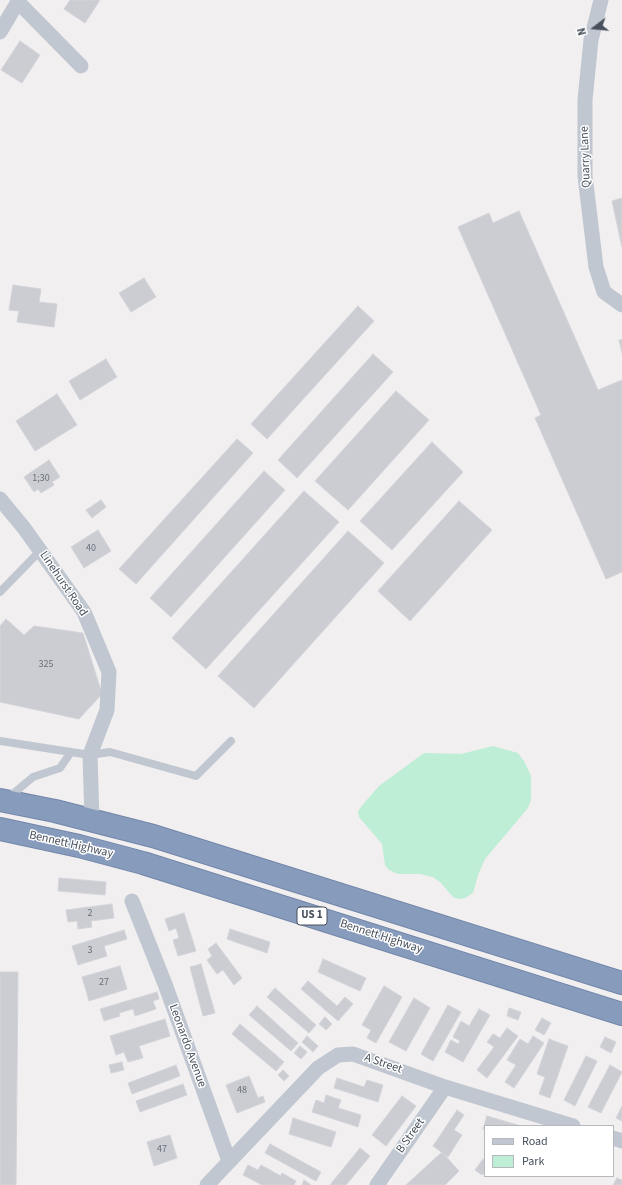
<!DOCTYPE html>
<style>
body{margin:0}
#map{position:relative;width:622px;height:1185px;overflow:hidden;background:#f1efef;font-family:"Source Sans 3",sans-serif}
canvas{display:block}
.legend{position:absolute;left:484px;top:1125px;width:130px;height:52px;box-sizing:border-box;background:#fff;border:1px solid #b5b9be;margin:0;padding:5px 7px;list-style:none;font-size:12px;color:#47505c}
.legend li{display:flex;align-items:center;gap:8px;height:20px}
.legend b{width:20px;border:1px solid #b5b9be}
.north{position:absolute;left:574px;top:8px;width:40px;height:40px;-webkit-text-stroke:3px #fff;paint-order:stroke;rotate:254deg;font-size:11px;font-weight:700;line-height:16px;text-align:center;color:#47505c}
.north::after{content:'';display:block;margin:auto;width:14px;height:18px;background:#47505c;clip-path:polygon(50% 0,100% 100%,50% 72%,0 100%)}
</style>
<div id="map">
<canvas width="622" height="1185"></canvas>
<ul class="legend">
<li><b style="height:5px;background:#c0c7d1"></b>Road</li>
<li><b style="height:11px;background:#beeed6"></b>Park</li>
</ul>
<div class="north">N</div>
</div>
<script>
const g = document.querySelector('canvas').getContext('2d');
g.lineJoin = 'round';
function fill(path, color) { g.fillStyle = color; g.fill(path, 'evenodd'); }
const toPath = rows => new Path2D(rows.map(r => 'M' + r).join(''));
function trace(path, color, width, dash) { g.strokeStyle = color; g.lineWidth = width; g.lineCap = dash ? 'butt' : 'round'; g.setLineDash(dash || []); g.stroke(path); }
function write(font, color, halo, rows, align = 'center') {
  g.font = font + ' "Source Sans 3",sans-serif'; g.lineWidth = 3; g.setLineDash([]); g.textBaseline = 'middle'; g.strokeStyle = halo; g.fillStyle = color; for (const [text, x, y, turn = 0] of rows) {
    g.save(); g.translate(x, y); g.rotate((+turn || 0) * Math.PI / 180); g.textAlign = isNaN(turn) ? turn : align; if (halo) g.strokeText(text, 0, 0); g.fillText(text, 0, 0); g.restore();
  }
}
fill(toPath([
 [493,746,518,753,524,761,531,776,531,800,528,808,485,859,478,875,473,893,465,898,459,899,453,897,441,883,433,877,420,874,398,874,389,870,385,865,382,844,359,817,358,811,364,803,379,786,424,753,461,754]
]), '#beeed6');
const building = toPath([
 [70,0,100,0,85,23,64,9,70,0],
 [20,41,40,55,22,83,1,70,20,41],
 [622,198,622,247,612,201,622,198],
 [519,211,598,390,622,380,622,572,606,579,535,418,541,415,458,227,489,213,493,223,519,211],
 [144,278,156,297,131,312,119,293,144,278],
 [13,285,41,289,39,302,57,304,54,327,17,322,19,311,9,310,13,285],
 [358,306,374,321,267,439,251,424,358,306],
 [619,340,622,340,622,353,619,340],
 [373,354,393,372,297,478,278,460,373,354],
 [106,359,117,377,80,400,69,381,106,359],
 [396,391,429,420,348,510,315,481,396,391],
 [57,394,77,425,35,451,16,421,57,394],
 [237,439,253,453,136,584,119,569,237,439],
 [432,442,463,472,392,550,360,521,432,442],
 [49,460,60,477,52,482,54,485,41,493,38,489,34,492,24,477,49,460],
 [264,471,285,490,171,617,150,598,264,471],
 [304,491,339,522,206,669,172,638,304,491],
 [101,500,106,507,92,518,86,510,101,500],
 [459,501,492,530,410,621,378,591,459,501],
 [98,530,111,551,84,568,71,547,98,530],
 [348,531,384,563,254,708,218,676,348,531],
 [6,619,24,635,34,626,83,633,102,694,79,719,0,702,0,626,6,619],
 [59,878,106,882,105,895,58,891,59,878],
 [112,904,114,918,91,921,92,927,78,929,77,921,68,922,66,910,112,904],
 [184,913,196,951,178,956,173,940,179,938,176,928,169,931,165,919,184,913],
 [230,929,270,942,267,953,227,939,230,929],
 [124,930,127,939,104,946,107,956,78,965,72,946,124,930],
 [216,943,242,978,234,985,223,970,217,974,207,960,212,956,208,949,216,943],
 [323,959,366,978,360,991,318,972,323,959],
 [201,964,215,1013,203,1016,190,967,201,964],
 [120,966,127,989,89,1001,82,977,120,966],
 [0,972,18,972,16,1185,0,1185,0,972],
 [308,981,337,1006,345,997,353,1004,338,1021,301,989,308,981],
 [384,986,402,997,376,1043,367,1038,371,1030,362,1025,384,986],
 [275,988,316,1025,309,1033,267,997,275,988],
 [157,992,159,999,153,1001,156,1009,135,1016,133,1009,119,1013,120,1016,104,1021,100,1009,157,992],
 [414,998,430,1008,406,1051,389,1042,414,998],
 [448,1005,461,1012,433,1061,421,1054,448,1005],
 [257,1006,298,1043,291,1051,249,1015,257,1006],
 [509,1008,521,1012,518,1020,507,1016,509,1008],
 [479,1009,490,1015,463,1062,445,1052,451,1040,458,1044,460,1041,453,1037,461,1021,469,1026,479,1009],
 [325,1017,332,1024,326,1030,319,1024,325,1017],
 [542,1018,551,1023,544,1035,535,1030,542,1018],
 [165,1019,170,1036,139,1046,143,1058,128,1062,124,1052,116,1055,110,1036,165,1019],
 [240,1024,284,1062,276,1071,232,1034,240,1024],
 [507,1028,518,1036,487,1078,477,1070,494,1047,487,1042,493,1034,500,1038,507,1028],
 [307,1036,318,1046,313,1052,302,1042,307,1036],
 [533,1036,544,1043,514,1088,505,1082,516,1065,507,1060,520,1039,528,1044,533,1036],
 [605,1037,616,1042,611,1053,600,1047,605,1037],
 [549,1039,568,1046,550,1098,539,1094,545,1077,537,1074,549,1039],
 [300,1046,307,1052,301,1059,294,1053,300,1046],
 [586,1056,597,1061,575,1106,564,1100,586,1056],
 [122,1062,124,1070,111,1073,109,1065,122,1062],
 [176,1065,180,1076,132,1094,128,1083,176,1065],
 [610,1065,622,1072,601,1113,588,1107,610,1065],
 [283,1070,289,1076,284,1081,278,1075,283,1070],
 [249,1076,258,1098,263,1096,265,1102,237,1113,226,1085,249,1076],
 [337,1078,364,1087,367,1080,383,1085,378,1102,334,1088,337,1078],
 [183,1084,187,1095,140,1112,136,1101,183,1084],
 [326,1095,341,1100,338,1108,361,1115,358,1127,312,1112,316,1100,324,1103,326,1095],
 [402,1096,416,1106,386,1146,372,1135,402,1096],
 [622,1106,622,1121,616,1118,622,1106],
 [457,1110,464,1115,454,1130,462,1135,448,1157,433,1146,457,1110],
 [487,1116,521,1126,485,1126,485,1130,483,1129,487,1116],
 [293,1118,336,1132,331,1147,289,1134,293,1118],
 [170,1135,177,1158,154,1166,147,1142,170,1135],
 [270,1144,321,1172,316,1181,265,1153,270,1144],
 [360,1148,370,1156,346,1185,330,1185,360,1148],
 [442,1152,459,1171,445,1185,406,1185,442,1152],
 [483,1159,485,1160,485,1172,482,1175,475,1170,483,1159],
 [248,1165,258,1170,261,1165,281,1176,282,1173,296,1181,294,1185,262,1185,243,1175,248,1165],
 [617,1178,622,1180,622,1185,613,1185,617,1178],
 [304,1180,311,1185,302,1185,304,1180]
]);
fill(building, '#cccdd3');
trace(building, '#d3d4da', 1);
const highway = toPath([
 [0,800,55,811,153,836,622,983],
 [0,829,79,846,143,863,622,1014]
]);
trace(highway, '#7286a9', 24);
trace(toPath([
 [0,592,40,551],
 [0,741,90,755,110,752,196,776,231,741],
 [8,798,33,777,60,768,71,752]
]), '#c0c7d1', 8);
trace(toPath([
 [601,0,591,40,585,100,585,176,596,267,604,292,622,305],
 [18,2,81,66],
 [0,32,19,0],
 [0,499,24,528,84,612,109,672,107,710,90,755,92,820],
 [132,901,165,984,229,1161],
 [613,1138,622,1141],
 [207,1185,318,1068,338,1055,353,1054,445,1087,573,1126],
 [377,1185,445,1087]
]), '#c0c7d1', 15);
trace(highway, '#879bbd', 22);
write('10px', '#686f7a', null, [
 ["1;30",41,479],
 ["40",91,549],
 ["325",46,665],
 ["2",90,914],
 ["3",90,951],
 ["27",104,983],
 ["48",242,1091],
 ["47",162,1150]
]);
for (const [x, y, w] of [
 [312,916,30]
]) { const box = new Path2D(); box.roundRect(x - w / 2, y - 9, w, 18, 3); g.fillStyle = '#fff'; g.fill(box); trace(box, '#47505c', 1); }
write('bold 11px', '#47505c', null, [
 ["US 1",312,916]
]);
write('12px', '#47505c', '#fff', [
 ["Quarry Lane",586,157,-92],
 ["Linehurst Road",63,584,56],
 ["Bennett Highway",71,845,13],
 ["Bennett Highway",381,937,18],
 ["Leonardo Avenue",187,1046,70],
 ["A Street",383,1064,19],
 ["B Street",411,1136,-55]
]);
</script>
